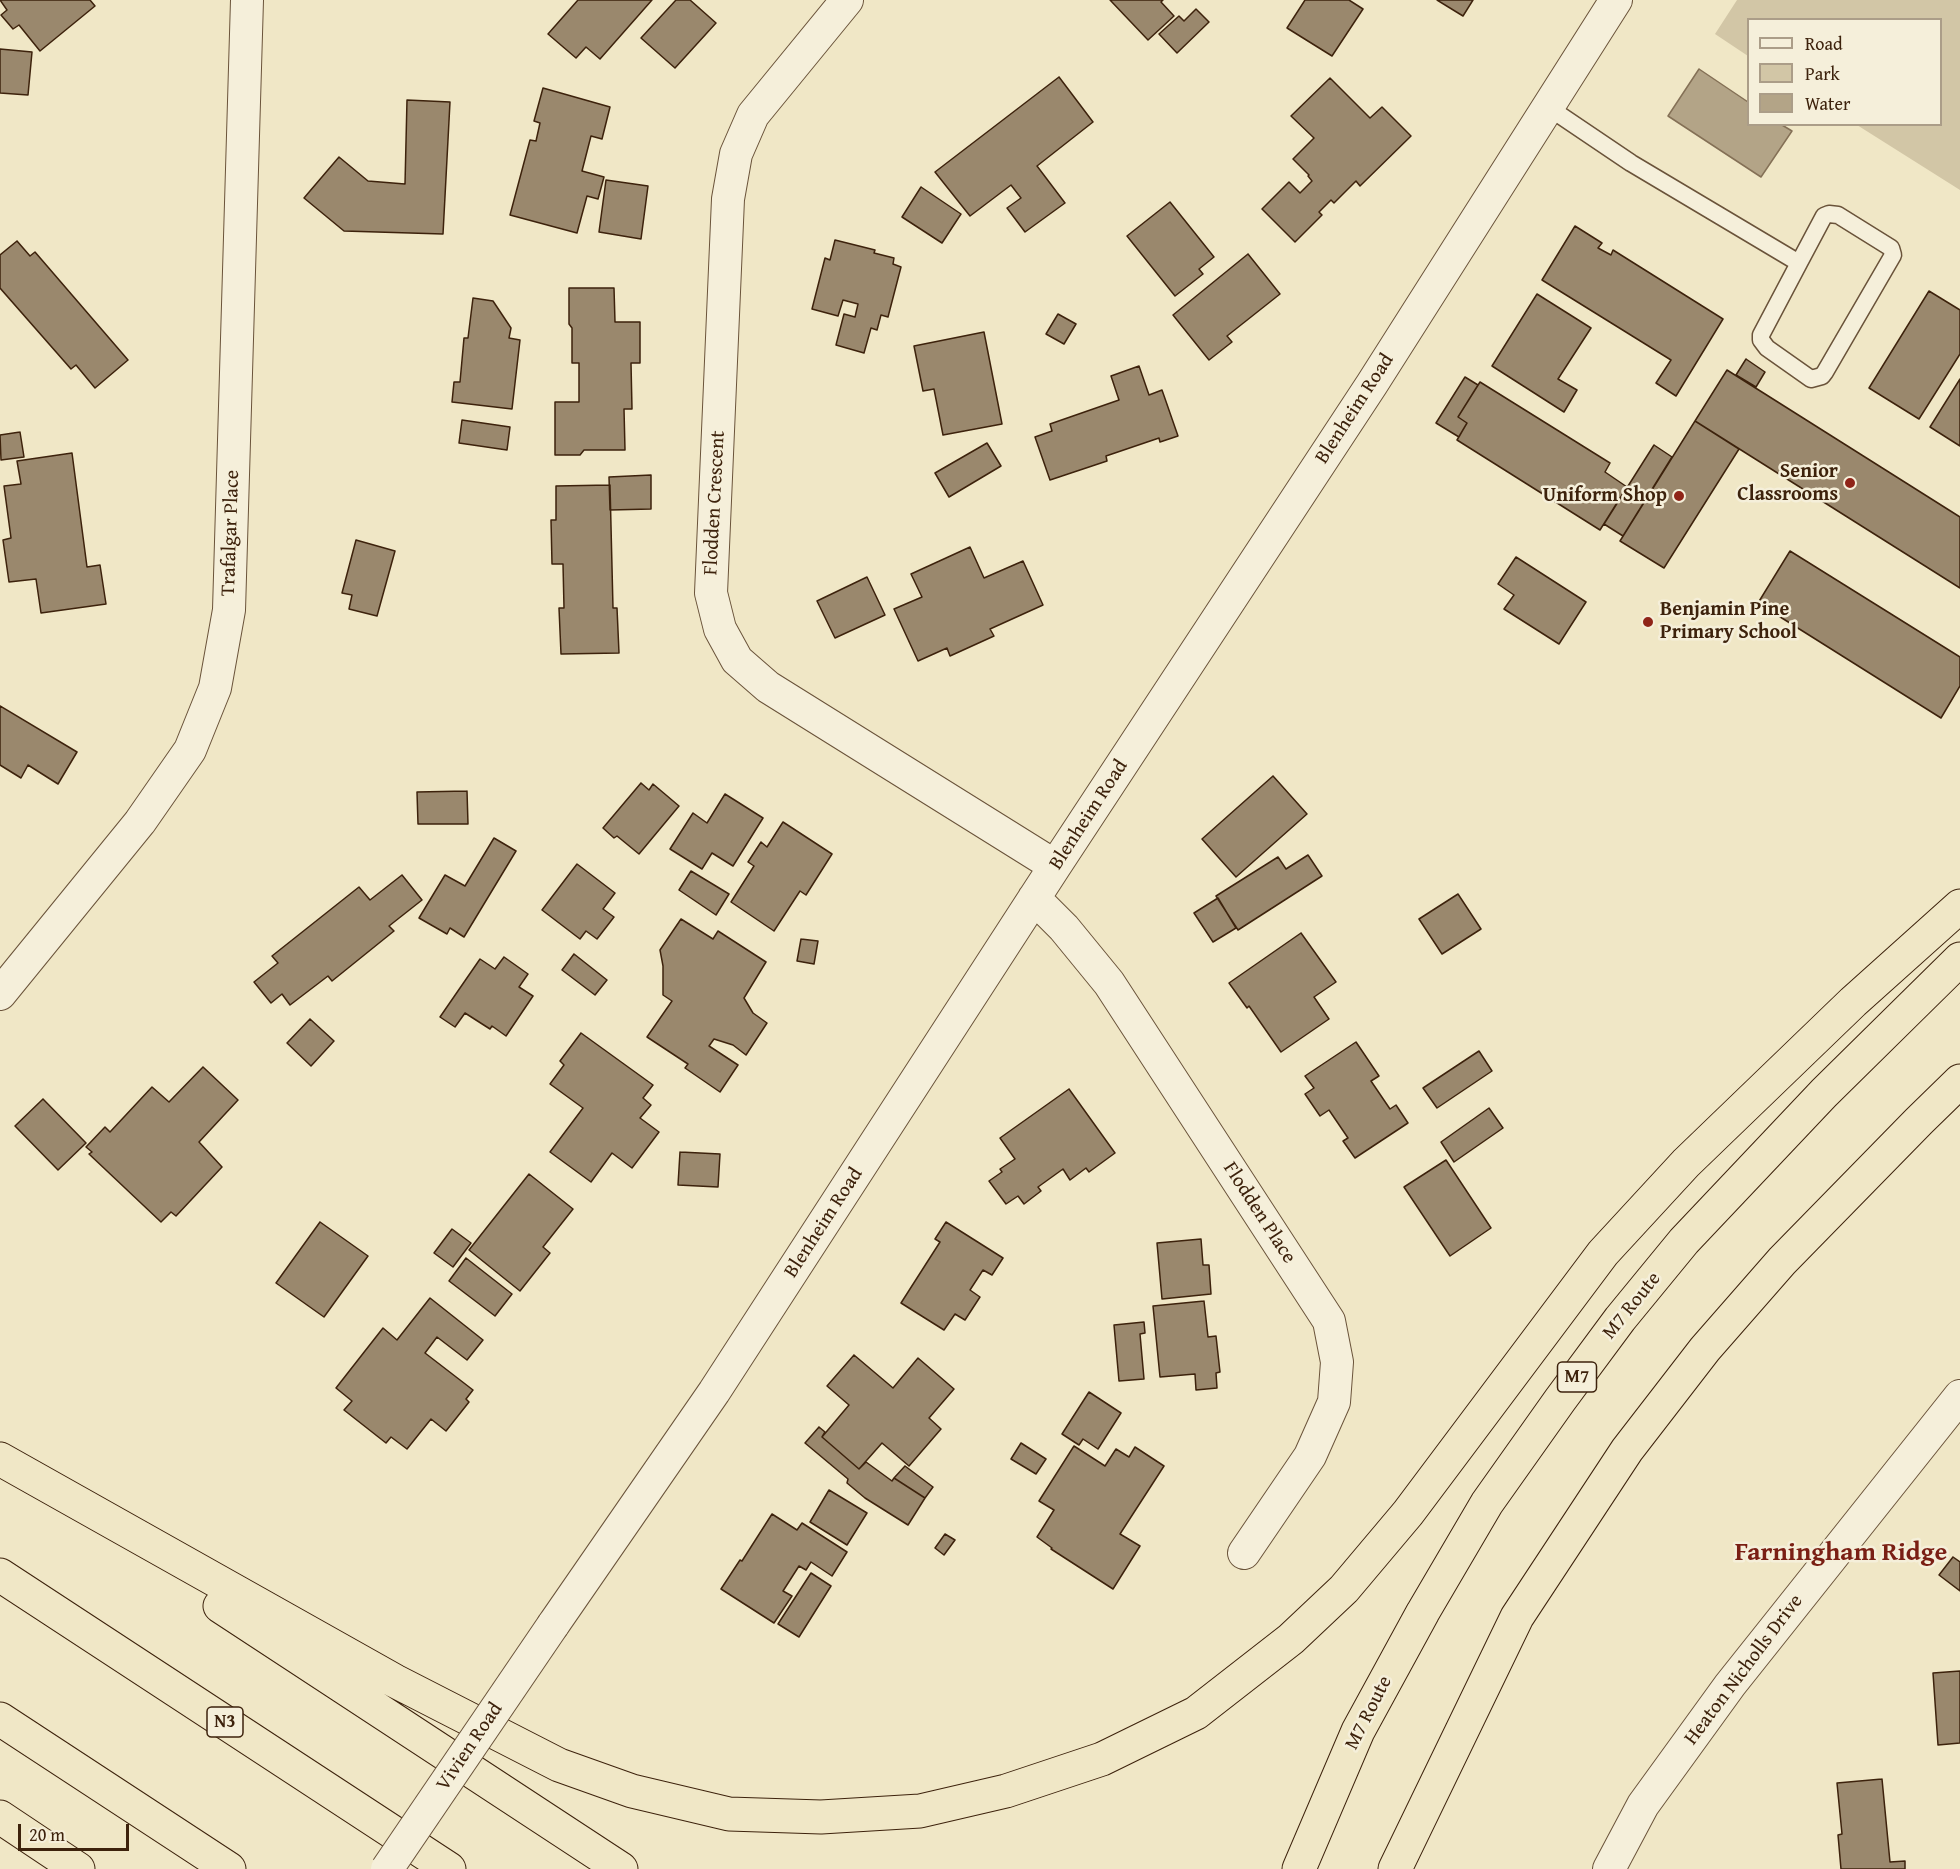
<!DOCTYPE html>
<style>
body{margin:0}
#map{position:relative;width:1960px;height:1869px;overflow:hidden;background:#f0e7c6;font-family:"Gentium Book Plus",serif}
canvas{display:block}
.legend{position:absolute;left:1747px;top:18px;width:195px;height:108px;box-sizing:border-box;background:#f5efda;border:2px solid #ab9d88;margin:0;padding:8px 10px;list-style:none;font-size:18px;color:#3d220c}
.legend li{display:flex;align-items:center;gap:12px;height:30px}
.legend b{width:30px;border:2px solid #ab9d88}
.scale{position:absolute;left:18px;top:1824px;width:111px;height:27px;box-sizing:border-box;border:3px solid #3d220c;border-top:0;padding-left:8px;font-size:18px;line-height:21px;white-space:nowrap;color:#3d220c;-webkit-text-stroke:4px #f5efda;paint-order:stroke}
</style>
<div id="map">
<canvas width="1960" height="1869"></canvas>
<ul class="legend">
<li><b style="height:8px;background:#f5efda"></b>Road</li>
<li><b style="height:16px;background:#d2c6a6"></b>Park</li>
<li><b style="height:16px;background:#b3a487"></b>Water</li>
</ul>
<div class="scale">20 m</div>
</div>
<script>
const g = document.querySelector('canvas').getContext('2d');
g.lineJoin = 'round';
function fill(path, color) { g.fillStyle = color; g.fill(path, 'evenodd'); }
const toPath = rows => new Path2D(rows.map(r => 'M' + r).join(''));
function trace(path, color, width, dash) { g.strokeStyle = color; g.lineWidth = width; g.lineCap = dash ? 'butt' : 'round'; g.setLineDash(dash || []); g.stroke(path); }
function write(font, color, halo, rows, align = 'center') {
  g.font = font + ' "Gentium Book Plus",serif'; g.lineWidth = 5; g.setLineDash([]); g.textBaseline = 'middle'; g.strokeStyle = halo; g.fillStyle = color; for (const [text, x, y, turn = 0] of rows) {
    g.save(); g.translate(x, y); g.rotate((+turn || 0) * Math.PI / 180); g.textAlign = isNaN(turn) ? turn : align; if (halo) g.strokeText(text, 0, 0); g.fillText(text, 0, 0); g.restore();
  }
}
fill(toPath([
 [1737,0,1960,0,1960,190,1857,125,1940,124,1940,20,1748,20,1748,56,1715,34]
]), '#d2c6a6');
const water = toPath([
 [1699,69,1748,102,1748,124,1782,125,1792,131,1761,177,1668,116,1699,69]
]);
fill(water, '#b3a487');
trace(water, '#847056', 1.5);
const building = toPath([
 [0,0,90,0,95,6,40,51,19,25,13,29,1,15,7,10,0,0],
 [578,0,652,0,600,59,586,47,576,58,548,34,578,0],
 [676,0,690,0,716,23,675,68,641,38,676,0],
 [1110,0,1163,0,1161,2,1174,16,1148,40,1110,0],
 [1305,0,1349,0,1363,9,1332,56,1287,28,1305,0],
 [1437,0,1473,0,1463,16,1437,0],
 [1196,9,1209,22,1177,53,1159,34,1179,16,1184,21,1196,9],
 [0,49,32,52,28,95,0,93,0,49],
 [1059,77,1093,122,1037,166,1065,203,1025,232,1007,208,1021,198,1011,185,970,216,935,172,1059,77],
 [1330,78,1370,118,1382,107,1411,136,1360,186,1356,181,1334,203,1331,200,1319,212,1322,215,1295,242,1262,209,1289,182,1300,193,1312,181,1308,176,1309,175,1293,159,1314,138,1291,116,1330,78],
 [543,88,610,107,602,139,591,136,582,171,604,177,598,199,587,196,577,233,510,215,530,140,536,141,540,123,534,121,543,88],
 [407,100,450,102,443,234,344,231,304,198,339,157,368,181,405,184,407,100],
 [606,180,648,186,641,239,599,232,606,180],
 [921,187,961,214,942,243,902,217,921,187],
 [1170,202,1214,257,1199,269,1203,274,1175,296,1127,236,1170,202],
 [1575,226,1602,243,1598,248,1611,255,1613,250,1723,319,1676,396,1656,383,1671,360,1542,280,1575,226],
 [835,240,875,250,874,253,894,258,893,264,901,267,888,317,881,315,877,330,871,328,864,353,836,345,844,314,855,317,858,304,843,300,838,316,812,309,825,258,830,260,835,240],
 [17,241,30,256,35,252,128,360,95,388,76,365,71,369,0,288,0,255,17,241],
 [1248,254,1280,294,1227,336,1232,342,1209,360,1173,315,1248,254],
 [569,288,614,288,615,322,640,322,640,363,631,363,632,409,624,409,625,450,584,450,580,455,555,455,555,402,579,402,579,363,572,363,572,328,569,324,569,288],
 [1929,291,1960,310,1960,354,1919,419,1869,388,1929,291],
 [1537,294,1591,328,1558,379,1577,390,1564,412,1492,366,1537,294],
 [473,298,493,301,511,328,509,338,520,340,512,409,452,402,454,382,460,382,464,338,468,338,473,298],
 [1058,314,1076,324,1064,344,1046,334,1058,314],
 [984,332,1002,424,943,435,934,389,923,391,914,346,984,332],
 [1746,359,1765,372,1756,387,1736,375,1746,359],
 [1139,366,1149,395,1162,390,1178,436,1160,442,1159,438,1106,456,1107,461,1050,480,1035,437,1052,431,1050,424,1119,400,1111,376,1139,366],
 [1727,370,1960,517,1960,588,1695,421,1727,370],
 [1465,377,1478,385,1458,417,1467,423,1459,437,1436,423,1465,377],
 [1960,379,1960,446,1930,427,1960,379],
 [1480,382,1610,463,1605,472,1627,487,1600,530,1457,440,1467,423,1458,417,1480,382],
 [462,420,510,427,507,450,459,443,462,420],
 [1695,421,1739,449,1664,568,1620,541,1695,421],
 [20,432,24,457,1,460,0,435,20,432],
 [987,443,1001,466,949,497,935,473,987,443],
 [1654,445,1672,457,1623,536,1604,524,1654,445],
 [72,453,87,567,100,565,106,604,41,613,36,579,9,582,3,540,11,538,4,486,21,484,17,461,72,453],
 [651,475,651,509,610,510,609,477,651,475],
 [610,485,613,608,617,608,619,653,561,654,559,608,564,608,563,564,552,564,551,520,556,520,556,486,610,485],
 [356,540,395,551,377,616,349,609,352,595,342,593,356,540],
 [970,547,984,578,1023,561,1043,605,990,629,994,636,950,656,947,648,918,661,894,609,922,597,911,574,970,547],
 [1790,551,1960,657,1960,686,1941,718,1758,603,1790,551],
 [1516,557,1586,602,1559,644,1504,609,1514,595,1498,584,1516,557],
 [867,577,885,615,835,638,817,601,867,577],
 [0,706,77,752,58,784,28,765,21,778,0,765,0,706],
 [1273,776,1307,814,1236,877,1202,839,1273,776],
 [641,783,649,790,653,784,679,806,639,854,617,836,614,838,603,828,641,783],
 [467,791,468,824,418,824,417,792,467,791],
 [725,794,763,818,733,866,712,853,702,869,670,849,693,813,707,823,725,794],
 [783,822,832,854,806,895,800,891,774,931,731,902,754,866,748,862,761,842,767,847,783,822],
 [494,838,516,851,464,937,450,928,447,934,419,918,445,875,465,886,494,838],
 [1308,855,1322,876,1238,930,1216,896,1278,857,1286,869,1308,855],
 [577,864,615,893,603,909,614,917,597,939,586,931,580,939,542,910,577,864],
 [691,871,729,894,716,915,679,890,691,871],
 [402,875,422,900,389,926,394,931,332,981,328,976,290,1005,282,994,271,1003,254,982,278,963,272,956,359,887,370,900,402,875],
 [1458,894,1481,929,1442,954,1419,919,1458,894],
 [1218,898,1236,928,1213,942,1194,913,1218,898],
 [681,919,713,939,718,931,766,962,744,998,753,1013,767,1023,746,1055,733,1045,714,1039,709,1046,738,1065,720,1092,685,1068,688,1064,647,1037,672,1001,663,995,663,966,660,950,681,919],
 [1301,933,1336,982,1314,997,1329,1019,1281,1052,1249,1006,1247,1008,1229,983,1301,933],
 [801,939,818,941,814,964,797,961,801,939],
 [574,954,607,980,595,995,562,970,574,954],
 [504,957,528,974,519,987,533,996,506,1036,492,1026,490,1029,465,1013,455,1027,440,1017,480,959,495,969,504,957],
 [310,1019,334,1041,311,1066,287,1043,310,1019],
 [581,1033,653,1085,643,1098,651,1105,640,1118,659,1132,632,1168,612,1153,591,1182,550,1152,583,1108,550,1084,564,1065,560,1061,581,1033],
 [1356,1042,1379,1076,1371,1081,1390,1109,1396,1105,1408,1123,1355,1158,1343,1141,1348,1138,1329,1110,1320,1116,1305,1094,1314,1088,1305,1076,1356,1042],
 [1479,1051,1492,1071,1437,1108,1423,1088,1479,1051],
 [203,1067,238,1100,199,1142,222,1167,176,1216,171,1212,161,1222,89,1154,92,1152,86,1147,105,1127,110,1132,152,1087,169,1102,203,1067],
 [1069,1089,1115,1153,1089,1172,1086,1168,1070,1180,1063,1169,1038,1187,1041,1191,1024,1204,1018,1196,1006,1204,989,1181,1002,1172,1000,1169,1015,1159,1000,1138,1069,1089],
 [43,1099,86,1143,58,1170,15,1126,43,1099],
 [1489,1108,1503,1128,1454,1162,1441,1142,1489,1108],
 [680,1152,720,1154,718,1187,678,1185,680,1152],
 [1446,1160,1491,1228,1450,1256,1404,1187,1446,1160],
 [529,1174,573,1209,543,1247,550,1253,520,1291,469,1250,529,1174],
 [320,1222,368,1256,324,1317,276,1283,320,1222],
 [946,1222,1003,1258,992,1275,983,1270,970,1290,980,1297,965,1320,955,1314,944,1330,901,1303,940,1242,935,1239,946,1222],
 [452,1229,471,1243,453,1267,434,1253,452,1229],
 [1201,1239,1203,1265,1209,1265,1211,1294,1162,1299,1157,1243,1201,1239],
 [466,1258,512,1294,495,1316,449,1281,466,1258],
 [430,1298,483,1340,467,1360,437,1337,425,1353,473,1390,466,1399,469,1402,446,1431,431,1419,407,1449,391,1437,386,1443,344,1410,352,1401,336,1388,383,1328,397,1340,430,1298],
 [1204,1301,1208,1337,1216,1336,1220,1372,1216,1373,1217,1388,1196,1390,1195,1374,1160,1377,1153,1306,1204,1301],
 [1144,1322,1145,1333,1140,1334,1144,1379,1119,1381,1114,1325,1144,1322],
 [854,1355,893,1388,918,1358,954,1389,929,1418,941,1429,909,1466,882,1443,859,1469,822,1437,849,1405,827,1386,854,1355],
 [1089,1392,1121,1413,1098,1449,1083,1439,1079,1445,1062,1434,1089,1392],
 [819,1427,825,1432,822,1437,859,1469,866,1462,892,1481,894,1478,925,1498,908,1525,865,1498,847,1483,848,1479,805,1443,819,1427],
 [1021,1443,1046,1459,1036,1474,1011,1459,1021,1443],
 [1074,1446,1105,1466,1116,1449,1129,1457,1135,1447,1164,1466,1120,1534,1140,1546,1113,1589,1051,1549,1052,1548,1037,1537,1054,1510,1039,1501,1074,1446],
 [905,1466,933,1487,925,1498,894,1478,905,1466],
 [829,1490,867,1513,847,1545,810,1522,829,1490],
 [772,1514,797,1530,802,1523,847,1552,832,1576,811,1562,806,1570,799,1566,783,1591,792,1596,774,1623,721,1589,740,1560,742,1561,772,1514],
 [945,1534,955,1540,944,1555,935,1548,945,1534],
 [1953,1557,1960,1562,1960,1591,1939,1575,1953,1557],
 [811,1573,831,1586,799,1637,778,1624,811,1573],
 [1960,1671,1960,1743,1938,1745,1933,1673,1960,1671],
 [1882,1779,1890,1862,1905,1861,1905,1869,1841,1869,1838,1835,1842,1834,1837,1783,1882,1779]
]);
fill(building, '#9a886d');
trace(building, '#3d220c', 1.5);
const lane = toPath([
 [1548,107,1631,163,1799,263,1824,216,1829,214,1838,215,1891,248,1893,255,1825,372,1822,376,1811,379,1767,348,1761,340,1761,335,1799,263]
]);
const street = toPath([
 [847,0,753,115,736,154,728,199,711,593,720,629,737,660,768,687,1055,866],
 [1034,898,1064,928,1109,983,1329,1321,1337,1362,1334,1402,1310,1456,1244,1553],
 [0,994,140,822,190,750,215,688,229,610,247,0],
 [553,1625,714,1392,1055,866,1372,384,1616,0],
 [1609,1869,1643,1805,1730,1685,1960,1396]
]);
const highway = toPath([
 [0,1459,395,1681,559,1765,632,1791,729,1814,821,1817,920,1811,1006,1791,1102,1759,1196,1713,1291,1639,1344,1589,1408,1513,1603,1253,1686,1163,1853,1002,1960,906],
 [0,1575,449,1869],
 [220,1606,621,1869],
 [0,1719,229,1869],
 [0,1817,78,1869],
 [1299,1869,1358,1731,1423,1612,1487,1503,1560,1400,1620,1319,1684,1241,1824,1093,1960,959],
 [1395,1869,1517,1617,1627,1450,1705,1349,1782,1261,1919,1121,1960,1081]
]);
trace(lane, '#6a533a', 19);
trace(street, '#6a533a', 34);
trace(highway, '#3d220c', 35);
trace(lane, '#f5efda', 16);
trace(street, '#f5efda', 32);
trace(highway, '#f0e7c6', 33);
const streetBridge = toPath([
 [387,1869,553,1625]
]);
trace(streetBridge, '#6a533a', 34, []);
trace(streetBridge, '#f5efda', 32);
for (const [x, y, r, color] of [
 [1850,483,6,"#8f2418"],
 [1679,496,6,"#8f2418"],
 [1648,622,6,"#8f2418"]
]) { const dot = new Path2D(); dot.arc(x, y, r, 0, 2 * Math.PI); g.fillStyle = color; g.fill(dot); trace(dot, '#f5efda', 2); }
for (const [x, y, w] of [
 [1577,1377,39],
 [225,1722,36]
]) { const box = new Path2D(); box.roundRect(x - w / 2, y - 15, w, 30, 4.5); g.fillStyle = '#f5efda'; g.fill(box); trace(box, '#3d220c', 1.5); }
write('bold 18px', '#3d220c', null, [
 ["M7",1577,1377],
 ["N3",225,1722]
]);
write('20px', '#3d220c', '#f5efda', [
 ["Blenheim Road",1355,409,-57],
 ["Flodden Crescent",715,503,-87],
 ["Trafalgar Place",231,533,-88],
 ["Blenheim Road",1089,815,-57],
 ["Flodden Place",1259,1213,57],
 ["Blenheim Road",824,1223,-57],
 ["M7 Route",1632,1306,-51],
 ["Heaton Nicholls Drive",1744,1670,-53],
 ["M7 Route",1369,1713,-63],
 ["Vivien Road",470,1747,-56]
]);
write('bold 20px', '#3d220c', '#f5efda', [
 ["Senior",1838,472],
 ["Classrooms",1838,495],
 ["Uniform Shop",1667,496],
 ["Benjamin Pine",1660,610,"left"],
 ["Primary School",1660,633,"left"]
], 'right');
write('bold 26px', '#7a1f14', '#f5efda', [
 ["Farningham Ridge",1841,1553]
]);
</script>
